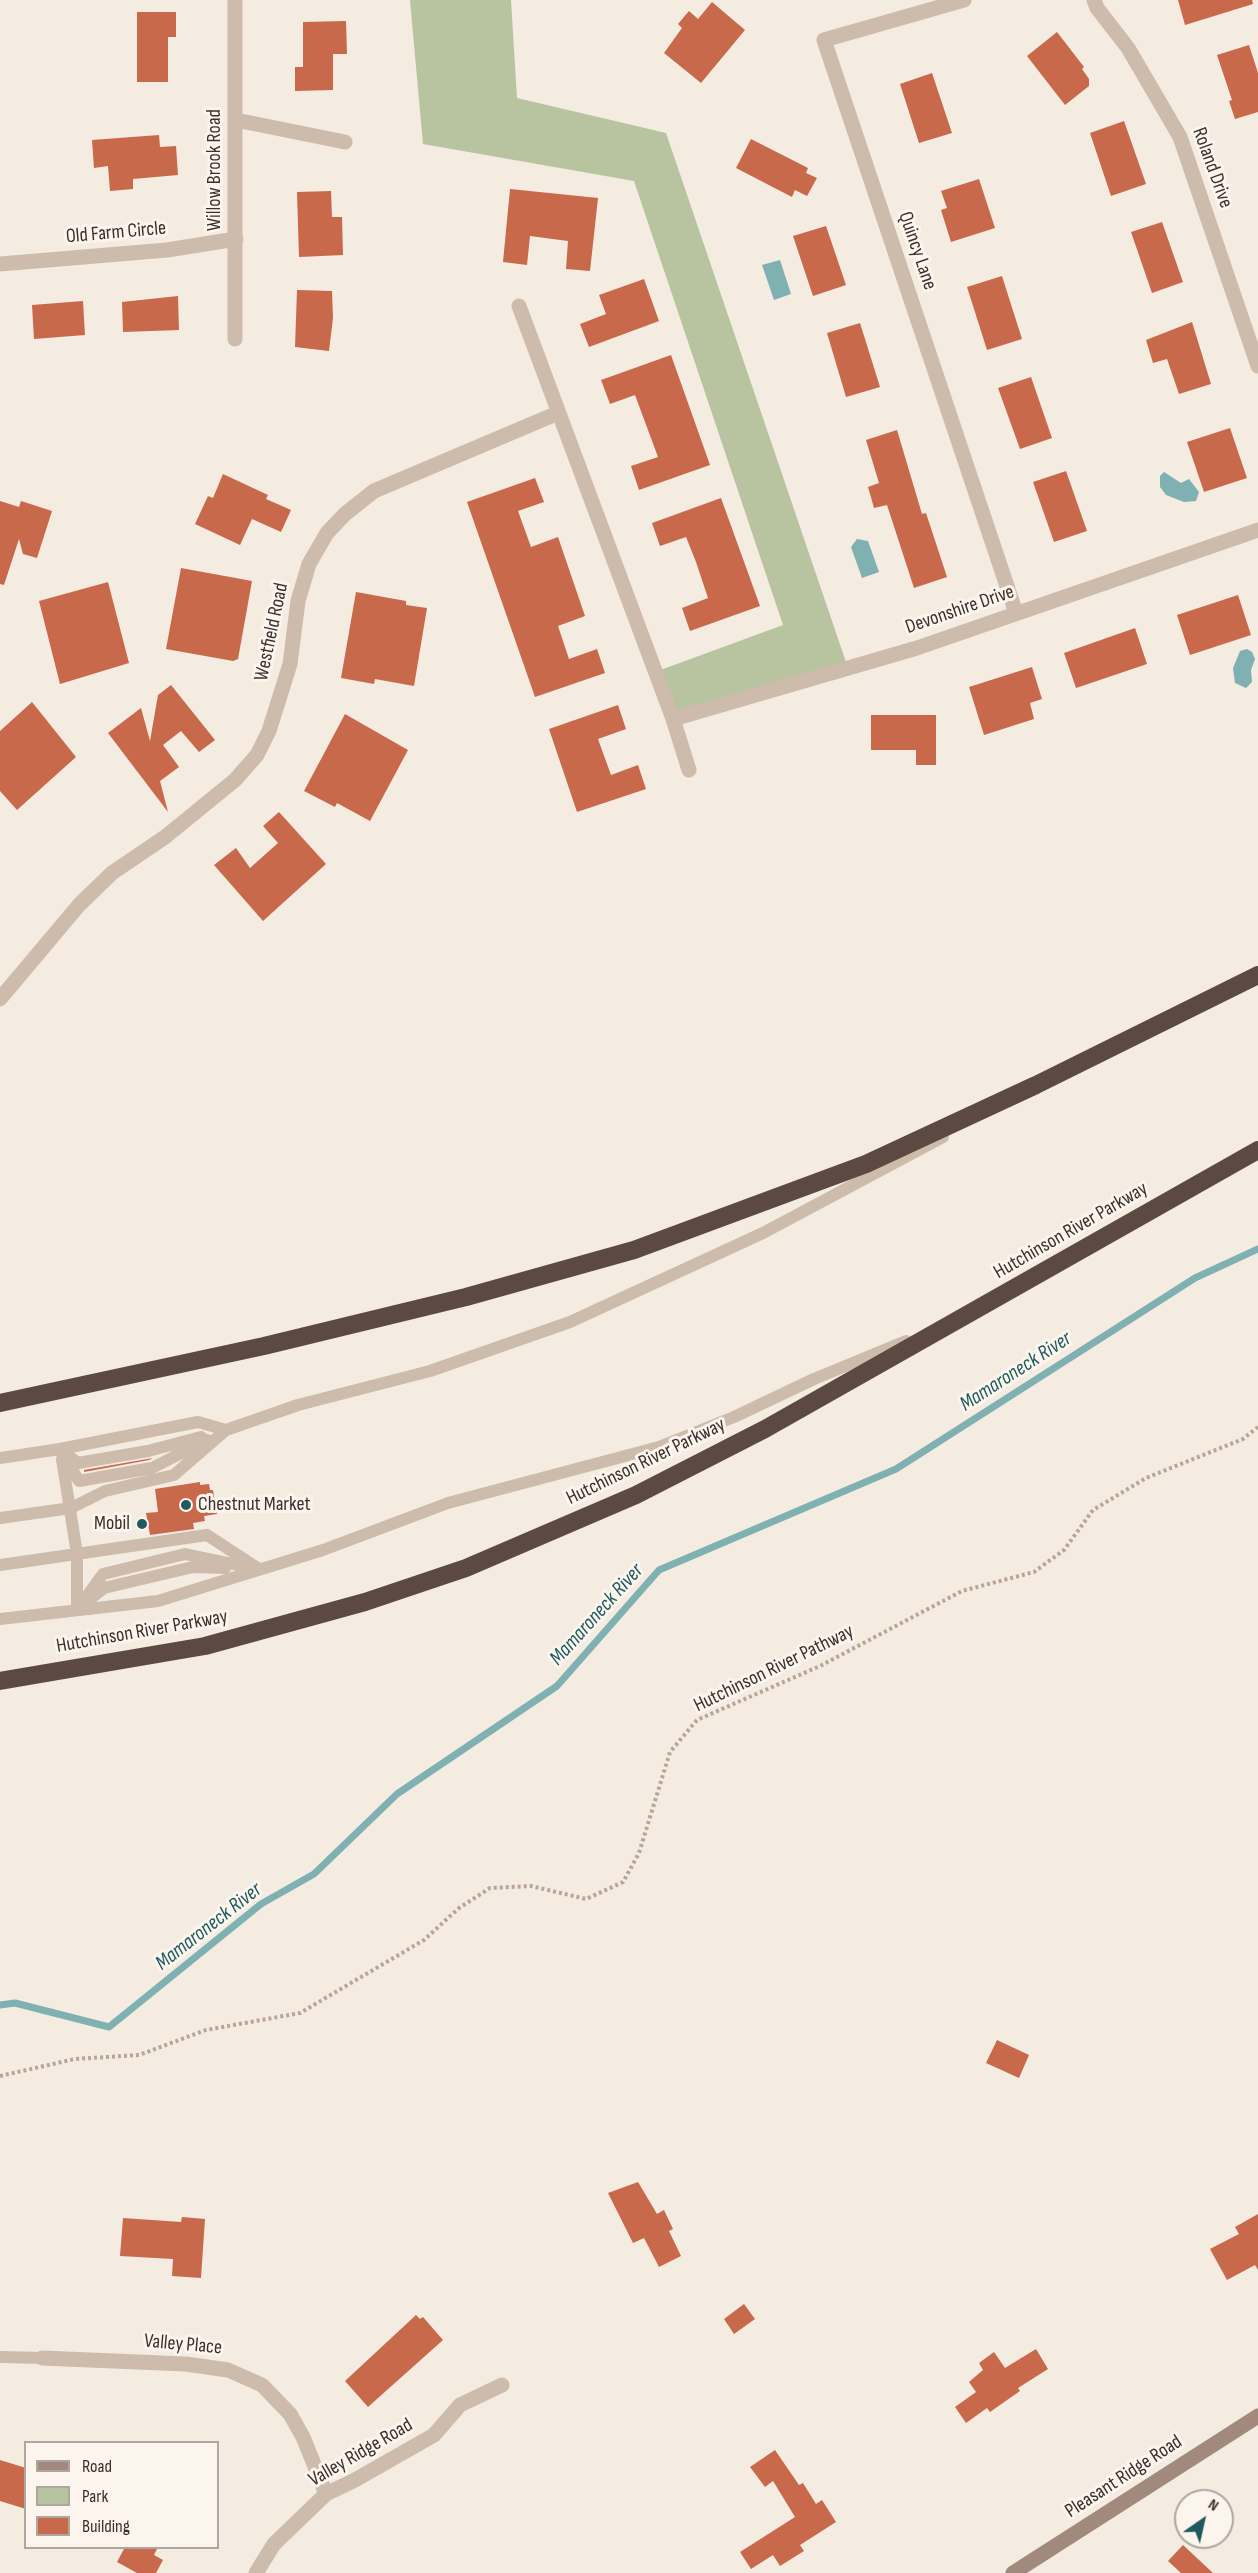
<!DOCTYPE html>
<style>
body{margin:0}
#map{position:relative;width:1258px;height:2573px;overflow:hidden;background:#f4ebe1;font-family:"Sofia Sans Condensed",sans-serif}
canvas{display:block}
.legend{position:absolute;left:24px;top:2441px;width:195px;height:108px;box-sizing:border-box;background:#fbf5ee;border:2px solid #aea6a0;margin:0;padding:8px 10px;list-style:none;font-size:18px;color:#3b302b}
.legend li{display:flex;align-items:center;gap:12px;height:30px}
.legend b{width:30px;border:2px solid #aea6a0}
.north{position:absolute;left:1174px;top:2489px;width:60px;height:60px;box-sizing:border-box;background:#fbf5ee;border:2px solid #aea6a0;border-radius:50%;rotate:34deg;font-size:16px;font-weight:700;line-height:24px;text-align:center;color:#3b302b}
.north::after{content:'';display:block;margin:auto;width:21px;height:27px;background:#1f5a5e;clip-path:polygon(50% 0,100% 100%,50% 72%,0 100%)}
</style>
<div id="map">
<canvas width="1258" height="2573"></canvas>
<ul class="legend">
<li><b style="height:8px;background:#a18a7d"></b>Road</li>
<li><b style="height:16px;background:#b8c4a0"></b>Park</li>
<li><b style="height:16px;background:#c8694b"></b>Building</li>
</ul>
<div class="north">N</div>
</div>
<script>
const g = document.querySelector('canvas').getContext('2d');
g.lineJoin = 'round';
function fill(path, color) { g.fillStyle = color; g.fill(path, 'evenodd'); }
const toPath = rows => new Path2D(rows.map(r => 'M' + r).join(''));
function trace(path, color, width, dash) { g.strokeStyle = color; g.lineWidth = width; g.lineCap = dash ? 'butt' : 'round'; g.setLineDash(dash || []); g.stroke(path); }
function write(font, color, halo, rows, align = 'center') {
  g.font = font + ' "Sofia Sans Condensed",sans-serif'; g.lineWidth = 6; g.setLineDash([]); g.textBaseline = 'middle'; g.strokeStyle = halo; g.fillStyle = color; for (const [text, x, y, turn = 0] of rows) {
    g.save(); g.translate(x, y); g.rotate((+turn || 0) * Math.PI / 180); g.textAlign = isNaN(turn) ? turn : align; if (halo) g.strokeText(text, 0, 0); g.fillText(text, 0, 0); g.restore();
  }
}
fill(toPath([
 [410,0,511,0,517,98,666,133,848,668,673,719,655,672,783,625,634,181,423,144]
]), '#b8c4a0');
fill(toPath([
 [780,260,791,294,774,300,762,265],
 [1164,472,1181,483,1189,479,1199,492,1196,501,1184,502,1166,495,1160,487,1160,476],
 [857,539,868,541,879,572,862,578,851,547],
 [1247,649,1252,652,1255,659,1251,670,1252,682,1246,688,1235,683,1233,668,1240,651]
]), '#7fb0b2');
trace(toPath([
 [0,2005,15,2003,109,2027,261,1904,314,1874,397,1794,557,1686,659,1570,896,1469,1195,1278,1258,1249]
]), '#7fb0b2', 7);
fill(toPath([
 [1178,0,1252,0,1253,4,1185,25],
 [712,2,745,30,701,83,664,53,682,28,678,24,689,11,698,19],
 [137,12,176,12,176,37,168,37,168,82,137,82],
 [346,21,347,54,333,54,333,90,295,91,295,67,303,67,303,22],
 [1057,32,1084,67,1082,69,1089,79,1089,86,1065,105,1027,56],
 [1249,45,1258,73,1258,112,1235,119,1229,101,1232,100,1217,55],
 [932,73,952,133,919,143,900,84],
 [1124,121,1146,184,1111,196,1090,133],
 [159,135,160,147,176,146,178,175,133,179,133,189,110,191,108,166,94,168,92,140],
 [751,139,808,168,806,173,817,178,807,196,795,190,792,197,736,168],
 [979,179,995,228,951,242,941,210,947,208,941,191],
 [510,189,598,198,590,271,566,269,568,241,530,236,527,265,503,262],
 [331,191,332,217,342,217,343,255,299,257,297,192],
 [1162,222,1183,282,1152,293,1131,232],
 [826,226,846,285,813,296,793,236],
 [1002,276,1022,339,987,350,967,287],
 [644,279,659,321,589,347,580,324,606,314,599,295],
 [297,290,332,291,333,318,329,351,295,347],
 [178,296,179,330,123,332,122,302],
 [83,301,85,335,34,339,32,305],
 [1192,322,1211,384,1179,394,1167,359,1153,363,1146,340],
 [860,323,880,387,846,397,827,333],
 [671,355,710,465,639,490,631,466,658,457,635,395,610,404,601,380],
 [1031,377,1052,438,1020,449,998,388],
 [1230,428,1247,478,1204,492,1187,442],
 [897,430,922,514,926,513,947,577,914,588,887,505,874,508,868,487,879,483,866,440],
 [1066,471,1087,531,1054,542,1033,482],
 [223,474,268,495,266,499,291,510,281,532,252,519,240,545,195,524,208,496,213,498],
 [535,478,544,502,518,511,531,547,558,537,585,616,558,626,569,659,597,649,605,673,535,697,467,502],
 [721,498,760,606,690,631,682,608,708,598,696,562,686,537,660,546,652,523],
 [0,501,19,507,21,501,52,511,37,558,23,554,19,539,4,585,0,584],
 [181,568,252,581,238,659,233,661,166,649],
 [108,582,129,663,60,684,39,601],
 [356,592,406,601,406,605,427,608,414,686,375,679,374,684,341,678],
 [1238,595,1251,635,1190,655,1177,615],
 [1135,628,1147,664,1076,688,1064,653],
 [1032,667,1042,699,1030,703,1034,719,984,735,969,687],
 [171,685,215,740,199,752,181,731,163,745,179,767,160,781,168,812,108,733,141,708,150,741,158,695],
 [32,702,76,757,17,810,0,791,0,731],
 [618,705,626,729,598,739,611,775,638,765,646,789,577,812,549,729],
 [345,714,408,750,370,821,337,803,335,807,304,791],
 [871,715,936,715,936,765,916,765,916,750,871,750],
 [279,812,326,864,263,921,214,865,236,848,250,868,278,843,263,826],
 [153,1458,149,1460,84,1472,84,1470],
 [200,1482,200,1485,209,1484,210,1490,213,1490,217,1514,204,1516,205,1521,193,1523,194,1529,150,1535,146,1513,158,1512,155,1489],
 [997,2040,1029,2055,1019,2078,986,2063],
 [638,2182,657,2214,664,2210,673,2229,669,2231,681,2256,659,2267,644,2238,633,2243,608,2193],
 [1258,2214,1258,2270,1255,2265,1227,2280,1210,2249,1239,2234,1235,2227],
 [182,2217,205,2219,201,2278,172,2276,173,2259,120,2256,123,2218,181,2222],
 [744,2304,755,2319,734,2334,724,2319],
 [416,2315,420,2319,423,2317,443,2340,368,2407,345,2381],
 [1036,2349,1048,2369,1018,2388,1020,2391,990,2412,987,2408,966,2423,955,2407,976,2392,969,2382,983,2370,979,2363,994,2352,1005,2368],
 [775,2450,799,2485,803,2483,816,2504,822,2500,836,2522,800,2545,804,2551,780,2566,773,2555,751,2569,740,2552,795,2517,773,2481,765,2487,750,2467],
 [0,2460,26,2468,26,2509,0,2501],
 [1183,2545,1213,2573,1181,2573,1168,2561],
 [125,2547,158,2547,154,2555,163,2560,156,2573,137,2573,117,2562]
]), '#c8694b');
trace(toPath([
 [0,2076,75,2059,139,2055,206,2030,300,2013,424,1940,459,1908,490,1888,531,1886,586,1899,623,1882,639,1853,670,1752,697,1720,820,1666,962,1591,1034,1572,1064,1550,1093,1510,1146,1478,1243,1439,1258,1427]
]), '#b9a596', 4, [3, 3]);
trace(toPath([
 [60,1449,79,1481,152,1468,207,1440],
 [66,1454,78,1463,148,1451,201,1437],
 [0,1458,60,1449,198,1422,226,1430,298,1405,430,1371,570,1322,763,1233,943,1137],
 [62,1459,77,1554,77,1610],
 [0,1518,71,1508,105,1491,174,1475,226,1430],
 [0,1565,207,1535,259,1569],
 [90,1599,104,1588,193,1567,225,1568],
 [77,1610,103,1574,185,1554,252,1568],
 [0,1619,158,1601,323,1550,448,1503,659,1447,734,1417,814,1379,906,1341],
 [0,2357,42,2358]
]), '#cdbbac', 12);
trace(toPath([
 [235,0,235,339],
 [964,0,824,40,1016,613],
 [1094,0,1097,8,1128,48,1180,137,1258,366],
 [236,120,345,142],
 [0,264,167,250,236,239],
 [519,306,673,719,689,770],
 [673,719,917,648,1258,530],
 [0,999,79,905,112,873,165,837,235,780,257,755,269,731,290,664,298,601,309,564,327,533,345,514,374,491,558,413],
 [42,2358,186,2364,228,2370,262,2385,290,2414,303,2437,326,2494],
 [256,2573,274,2544,326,2494,355,2480,434,2435,460,2405,502,2385]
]), '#cdbbac', 15);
trace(toPath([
 [1013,2573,1258,2416]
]), '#a18a7d', 15);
trace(toPath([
 [0,1403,264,1346,466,1297,634,1250,866,1164,1036,1085,1258,975],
 [0,1681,205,1646,365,1602,466,1568,636,1495,765,1429,1258,1150]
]), '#5c4a42', 18);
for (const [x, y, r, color] of [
 [186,1505,6,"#1f5a5e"],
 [142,1524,6,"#1f5a5e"]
]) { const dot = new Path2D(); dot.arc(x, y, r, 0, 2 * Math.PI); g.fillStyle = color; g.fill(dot); trace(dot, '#fbf5ee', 2); }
write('20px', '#3b302b', '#fbf5ee', [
 ["Roland Drive",1212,168,70],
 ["Willow Brook Road",215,170,-90],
 ["Old Farm Circle",116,233,-5],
 ["Quincy Lane",917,251,71],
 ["Devonshire Drive",960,610,-19],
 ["Westfield Road",272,632,-78],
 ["Hutchinson River Parkway",1071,1231,-30],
 ["Hutchinson River Parkway",646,1462,-26],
 ["Hutchinson River Parkway",142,1632,-10],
 ["Hutchinson River Pathway",774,1669,-26],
 ["Valley Place",183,2345,5],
 ["Valley Ridge Road",361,2453,-30],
 ["Pleasant Ridge Road",1124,2477,-33]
]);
write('20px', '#3b302b', '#fbf5ee', [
 ["Chestnut Market",198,1505],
 ["Mobil",130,1524,"right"]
], 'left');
write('italic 21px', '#1f5a5e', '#fbf5ee', [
 ["Mamaroneck River",1016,1372,-33],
 ["Mamaroneck River",597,1615,-48],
 ["Mamaroneck River",209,1927,-38]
]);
</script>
